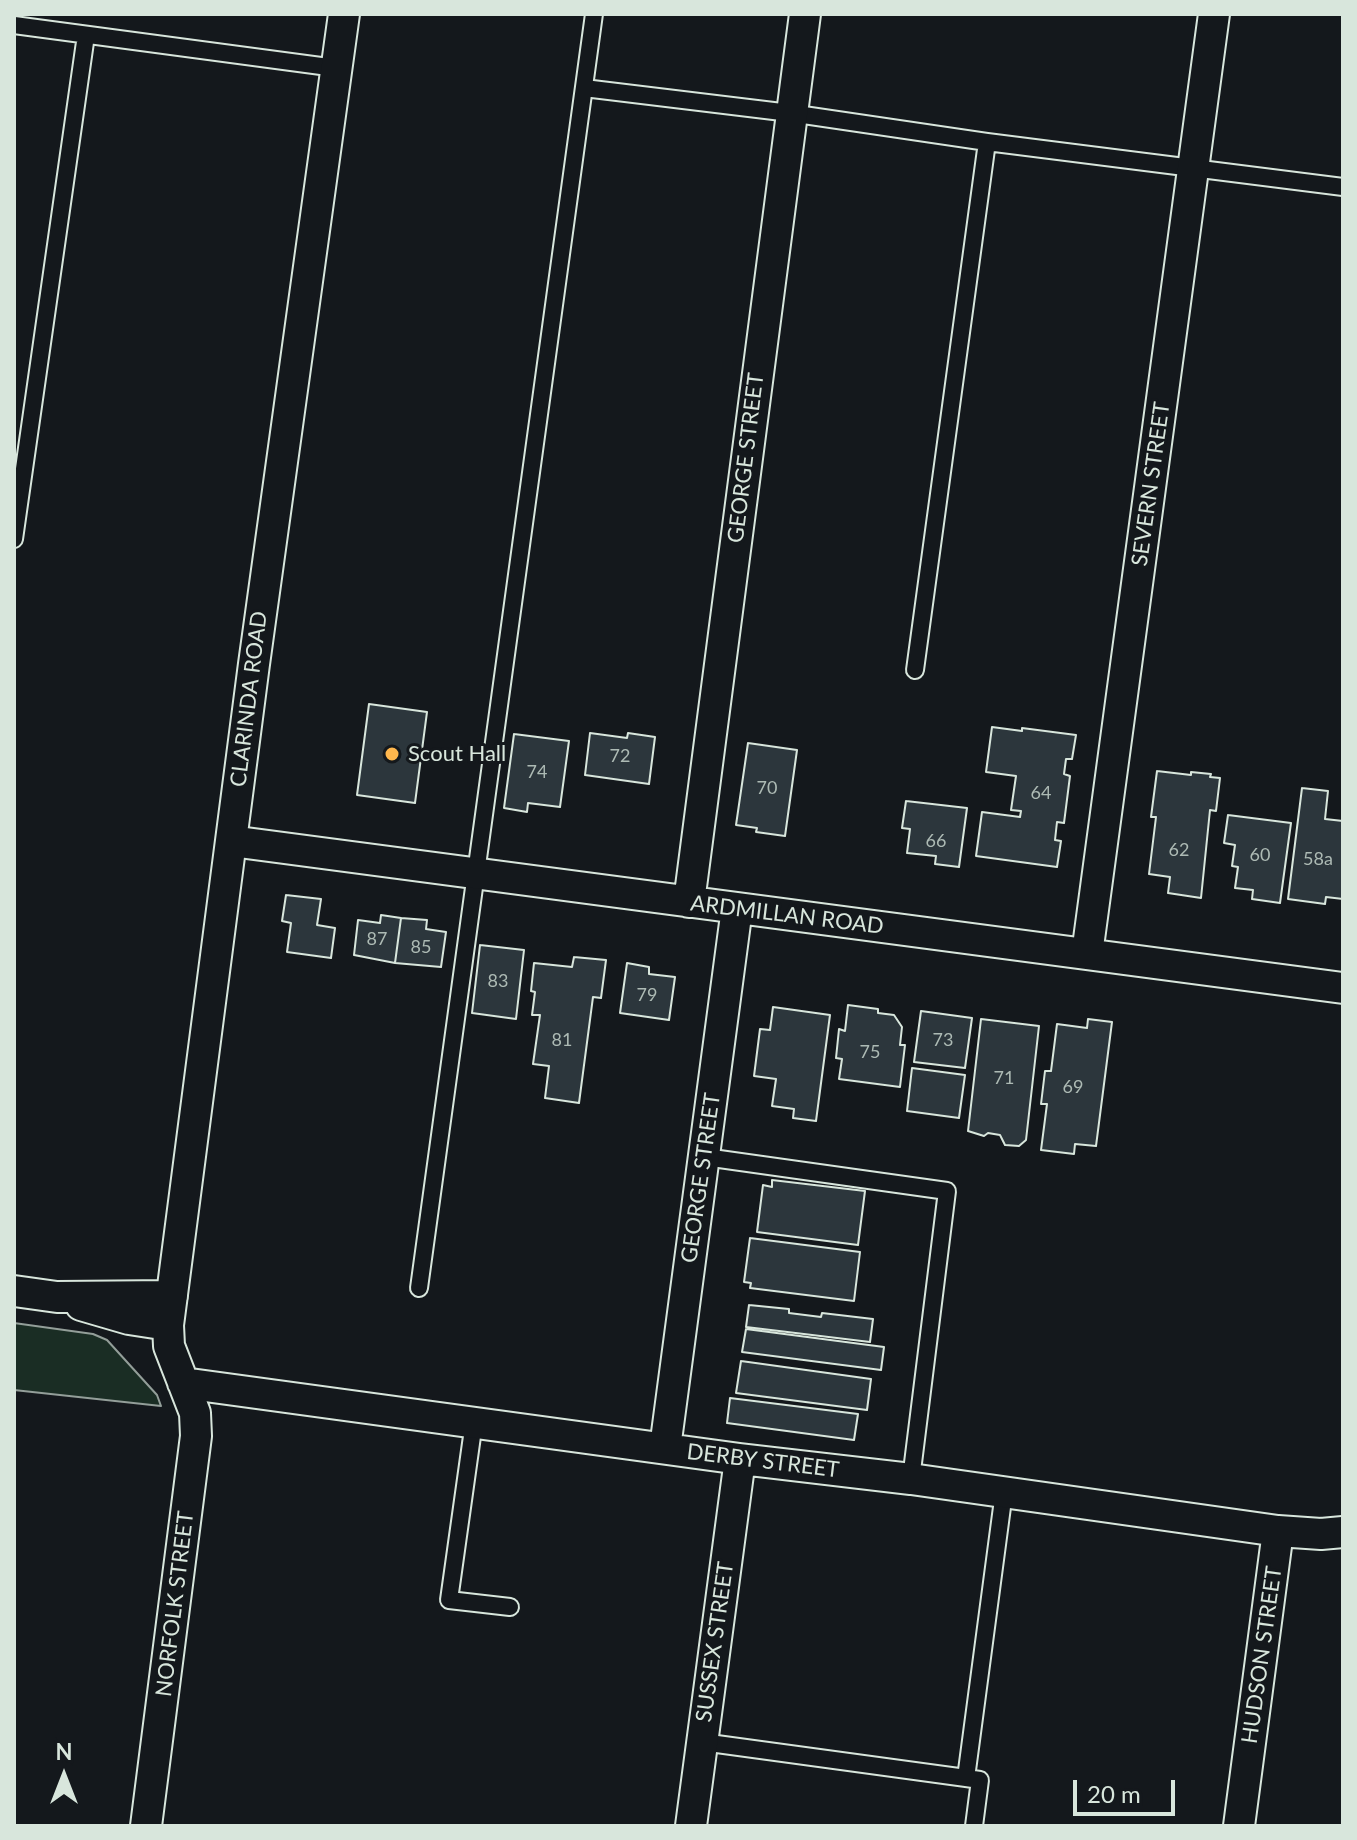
<!DOCTYPE html>
<style>
body{margin:0}
#map{position:relative;width:1357px;height:1840px;overflow:hidden;background:#14181c;font-family:Lato,sans-serif}
canvas{display:block}
.frame{position:absolute;inset:0;border:16px solid #d8e6dc;pointer-events:none}
.north{position:absolute;left:24px;top:1736px;width:80px;height:80px;-webkit-text-stroke:6px #14181c;paint-order:stroke;rotate:0deg;font-size:22px;font-weight:700;line-height:32px;text-align:center;color:#d8e6dc}
.north::after{content:'';display:block;margin:auto;width:28px;height:36px;background:#d8e6dc;clip-path:polygon(50% 0,100% 100%,50% 72%,0 100%)}
.scale{position:absolute;left:1073px;top:1780px;width:102px;height:36px;box-sizing:border-box;border:4px solid #d8e6dc;border-top:0;padding-left:10px;font-size:24px;line-height:28px;white-space:nowrap;color:#d8e6dc;-webkit-text-stroke:6px #14181c;paint-order:stroke}
</style>
<div id="map">
<canvas width="1357" height="1840"></canvas>
<div class="frame"></div>
<div class="north">N</div>
<div class="scale">20 m</div>
</div>
<script>
const g = document.querySelector('canvas').getContext('2d');
g.lineJoin = 'round';
function fill(path, color) { g.fillStyle = color; g.fill(path, 'evenodd'); }
const toPath = rows => new Path2D(rows.map(r => 'M' + r).join(''));
function trace(path, color, width, dash) { g.strokeStyle = color; g.lineWidth = width; g.lineCap = dash ? 'butt' : 'round'; g.setLineDash(dash || []); g.stroke(path); }
function write(font, color, halo, rows, align = 'center') {
  g.font = font + ' Lato,sans-serif'; g.lineWidth = 6; g.setLineDash([]); g.textBaseline = 'middle'; g.strokeStyle = halo; g.fillStyle = color; for (const [text, x, y, turn = 0] of rows) {
    g.save(); g.translate(x, y); g.rotate((+turn || 0) * Math.PI / 180); g.textAlign = isNaN(turn) ? turn : align; if (halo) g.strokeText(text, 0, 0); g.fillText(text, 0, 0); g.restore();
  }
}
const green = toPath([
 [14,1323,93,1334,107,1340,157,1395,161,1406,14,1390,14,1323]
]);
fill(green, '#1a2d24');
trace(green, '#939e99', 2);
const building = toPath([
 [369,704,427,712,415,803,357,795,369,704],
 [992,727,1022,731,1022,728,1076,735,1072,759,1066,759,1064,774,1070,776,1064,823,1057,822,1055,840,1061,841,1057,867,976,856,982,812,1020,817,1021,811,1011,810,1016,776,986,772,992,727],
 [590,733,627,738,628,733,655,737,649,784,585,775,590,733],
 [514,734,569,741,560,807,528,803,527,812,504,808,514,734],
 [748,743,797,750,785,836,756,832,757,828,736,825,748,743],
 [1157,771,1191,775,1191,772,1211,774,1210,777,1220,778,1216,811,1210,810,1201,898,1168,893,1170,877,1149,874,1156,817,1151,817,1157,771],
 [1302,788,1328,791,1325,819,1343,821,1343,899,1326,897,1325,904,1288,899,1302,788],
 [906,801,967,808,959,867,935,864,936,856,907,853,910,829,902,828,906,801],
 [1228,815,1291,823,1280,903,1252,899,1253,890,1235,888,1238,867,1232,866,1235,845,1224,843,1228,815],
 [286,895,321,899,317,925,335,928,331,958,287,952,291,923,282,921,286,895],
 [381,915,401,918,395,963,354,955,358,920,380,923,381,915],
 [401,918,427,920,426,929,446,932,441,967,395,963,401,918],
 [480,945,524,950,516,1019,472,1013,480,945],
 [574,957,606,960,601,998,593,997,579,1103,545,1098,549,1066,533,1064,540,1015,532,1015,535,992,531,991,534,963,572,967,574,957],
 [627,963,649,967,649,974,675,977,669,1020,620,1013,627,963],
 [848,1005,878,1009,878,1013,894,1015,902,1027,900,1045,905,1045,900,1087,839,1079,842,1059,836,1058,839,1029,845,1031,848,1005],
 [773,1007,830,1015,816,1121,793,1118,794,1109,772,1106,776,1079,754,1076,760,1029,770,1030,773,1007],
 [921,1011,972,1018,965,1068,914,1062,921,1011],
 [981,1019,1039,1026,1026,1140,1019,1146,1005,1145,1000,1135,988,1133,984,1136,968,1131,981,1019],
 [1088,1019,1112,1022,1096,1146,1075,1144,1074,1154,1041,1150,1047,1104,1041,1104,1045,1071,1051,1071,1057,1024,1087,1028,1088,1019],
 [912,1068,965,1075,959,1118,907,1111,912,1068],
 [772,1180,865,1191,858,1245,757,1232,763,1185,772,1187,772,1180],
 [750,1238,860,1252,854,1301,750,1288,751,1283,744,1282,750,1238],
 [749,1305,789,1309,789,1313,821,1317,822,1313,873,1319,870,1342,746,1327,749,1305],
 [746,1329,884,1347,881,1370,742,1352,746,1329],
 [741,1361,871,1379,867,1410,736,1393,741,1361],
 [730,1398,858,1414,854,1440,727,1423,730,1398]
]);
fill(building, '#2c363c');
trace(building, '#d8e6dc', 2);
const lane = toPath([
 [14,25,336,68],
 [584,88,790,113,987,142,1343,187],
 [14,539,86,35],
 [915,670,987,142],
 [705,1157,947,1191,911,1479],
 [419,1288,594,14],
 [474,1422,449,1600,510,1607],
 [702,1742,966,1778],
 [974,1826,980,1780,966,1778,1004,1492]
]);
const street = toPath([
 [231,841,1343,988],
 [689,902,805,14],
 [1087,954,1214,14],
 [14,1291,57,1297,172,1296],
 [81,1305,129,1319,168,1325],
 [183,1383,740,1459,911,1479,1278,1531,1321,1534,1343,1532],
 [665,1448,737,908],
 [146,1826,196,1436,195,1413,169,1346,168,1325,254,664,344,14],
 [691,1826,740,1459],
 [1239,1826,1278,1531]
]);
trace(lane, '#d8e6dc', 20);
trace(street, '#d8e6dc', 34);
trace(lane, '#14181c', 16);
trace(street, '#14181c', 30);
for (const [x, y, r, color] of [
 [392,754,8,"#ffb74d"]
]) { const dot = new Path2D(); dot.arc(x, y, r, 0, 2 * Math.PI); g.fillStyle = color; g.fill(dot); trace(dot, '#14181c', 3); }
write('18px', '#adbab4', null, [
 ["72",620,756],
 ["74",537,772],
 ["70",767,788],
 ["64",1041,793],
 ["66",936,841],
 ["62",1179,850],
 ["60",1260,855],
 ["58a",1318,859],
 ["87",377,939],
 ["85",421,947],
 ["83",498,981],
 ["79",647,995],
 ["81",562,1040],
 ["73",943,1040],
 ["75",870,1052],
 ["71",1004,1078],
 ["69",1073,1087]
]);
write('22px', '#d8e6dc', '#14181c', [
 ["GEORGE STREET",746,458,-83],
 ["SEVERN STREET",1151,484,-82],
 ["CLARINDA ROAD",249,699,-83],
 ["ARDMILLAN ROAD",787,915,7],
 ["GEORGE STREET",701,1178,-82],
 ["DERBY STREET",763,1461,7],
 ["NORFOLK STREET",175,1604,-83],
 ["SUSSEX STREET",715,1642,-82],
 ["HUDSON STREET",1262,1655,-82]
]);
write('22px', '#d8e6dc', '#14181c', [
 ["Scout Hall",408,754]
], 'left');
</script>
